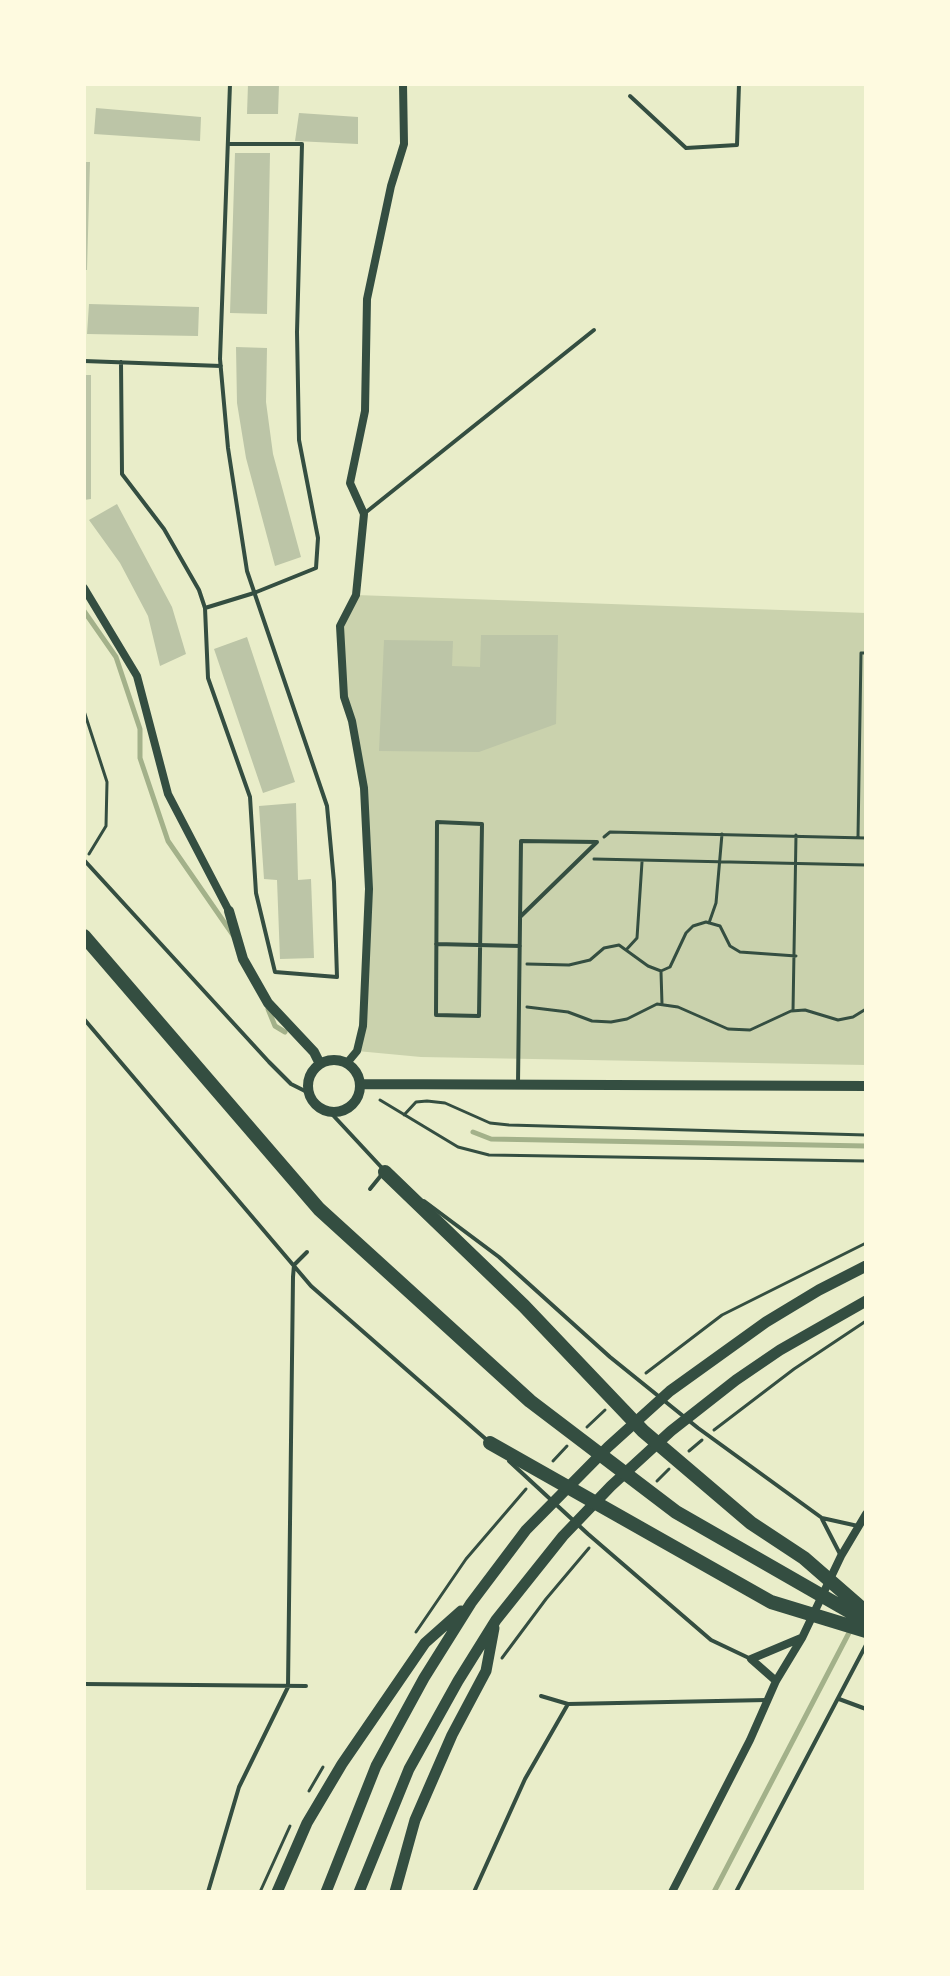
<!DOCTYPE html>
<style>
body{margin:0}
#map{position:relative;width:950px;height:1976px;overflow:hidden;background:#e9edc9;font-family:"Work Sans",sans-serif}
canvas{display:block}
.frame{position:absolute;inset:0;border:86px solid #fefae0;pointer-events:none}
</style>
<div id="map">
<canvas width="950" height="1976"></canvas>
<div class="frame"></div>
</div>
<script>
const g = document.querySelector('canvas').getContext('2d');
g.lineJoin = 'round';
function fill(path, color) { g.fillStyle = color; g.fill(path, 'evenodd'); }
const toPath = rows => new Path2D(rows.map(r => 'M' + r).join(''));
function trace(path, color, width, dash) { g.strokeStyle = color; g.lineWidth = width; g.lineCap = dash ? 'butt' : 'round'; g.setLineDash(dash || []); g.stroke(path); }
fill(toPath([
 [356,595,866,613,866,1065,421,1057,357,1051,367,966,364,788,344,697,340,626]
]), '#cad2ad');
trace(toPath([
 [84,611,116,657,140,729,140,758,168,841,233,935],
 [268,1009,275,1026,285,1032],
 [473,1132,491,1139,866,1146],
 [714,1892,852,1627]
]), '#a3b18a', 5);
fill(toPath([
 [248,84,279,84,278,114,247,114],
 [96,108,201,117,200,141,94,134],
 [299,113,358,117,358,144,295,141],
 [235,153,270,153,267,314,230,313],
 [84,162,90,162,87,270,84,270],
 [89,304,199,307,198,336,87,334],
 [236,347,267,348,266,402,273,454,301,557,275,566,246,458,237,403],
 [84,375,91,375,91,499,84,500],
 [117,504,172,607,186,654,160,666,148,616,120,563,89,520],
 [481,635,558,635,556,724,479,752,379,751,384,640,453,641,452,666,480,667],
 [247,637,295,782,263,793,214,649],
 [296,803,298,880,311,879,314,958,280,959,277,880,264,879,259,806]
]), '#bcc5a7');
trace(toPath([
 [84,711,107,782,106,826,89,854],
 [604,837,610,832,866,838],
 [858,837,861,653,866,653],
 [594,859,866,865],
 [709,923,716,903,722,834],
 [626,950,637,938,642,862],
 [527,964,569,965,590,960,604,948,619,945,648,966,661,971,670,967,686,933,693,926,706,922,720,926,730,946,740,952,796,956],
 [661,972,662,1004],
 [527,1007,568,1012,592,1021,611,1022,627,1019,657,1004,678,1007,728,1029,750,1030,791,1011,805,1010,838,1020,853,1017,866,1009],
 [793,1011,796,835],
 [380,1100,458,1147,489,1155,866,1161],
 [404,1115,416,1102,427,1101,445,1103,490,1123,509,1125,866,1135],
 [646,1373,722,1315,866,1243],
 [587,1427,605,1410],
 [714,1430,794,1369,866,1321],
 [689,1451,702,1440],
 [553,1461,567,1446],
 [657,1481,669,1469],
 [416,1632,466,1559,526,1489],
 [502,1658,546,1599,589,1548],
 [309,1791,323,1767],
 [260,1892,290,1826]
]), '#344e41', 3);
trace(toPath([
 [630,96,686,148,737,145,739,84],
 [84,361,221,366],
 [121,362,122,474,164,529,199,590,205,608,254,593,316,568,318,538,299,440,297,332,302,144,228,144],
 [365,513,594,330],
 [205,608,208,678,250,797,256,893,275,972,337,977,334,882,327,806,247,571,228,448,220,359,230,84],
 [437,822,482,824,479,1016,436,1015,437,822],
 [84,860,269,1062,291,1084,309,1093],
 [436,944,520,946],
 [84,1019,311,1286,488,1441],
 [518,1083,521,841,597,842,520,917],
 [330,1112,383,1169],
 [370,1189,383,1173],
 [424,1201,499,1257,610,1357,698,1428,822,1518,858,1526],
 [509,1461,588,1534,711,1640,751,1659],
 [822,1519,840,1554],
 [84,1684,306,1686],
 [541,1696,568,1704],
 [839,1699,866,1709],
 [208,1892,239,1787,288,1687,293,1277,294,1265,307,1252],
 [474,1892,525,1779,568,1704,767,1700],
 [736,1892,866,1645]
]), '#344e41', 4);
trace(toPath([
 [84,588,137,676,168,794,229,911],
 [347,1063,357,1051,363,1026,369,889,364,788,352,721,344,697,340,626,356,595,364,514,350,483,365,411,367,299,391,186,404,144,403,84],
 [776,1681,751,1659,801,1638],
 [672,1892,750,1740,776,1681,802,1638,841,1556,866,1514]
]), '#344e41', 8);
trace(toPath([
 [229,911,243,959,268,1003,314,1052,320,1064],
 '308 1086a26 26 0 1 1 52 0a26 26 0 1 1-52 0Z',
 [360,1084,866,1086]
]), '#344e41', 10);
trace(toPath([
 [277,1892,307,1823,342,1764,425,1643,461,1611],
 [326,1892,376,1766,424,1678,471,1603,526,1530,608,1447,670,1391,766,1322,819,1290,866,1266],
 [359,1892,409,1769,458,1681,496,1620,563,1536,611,1486,671,1431,736,1380,780,1350,866,1301],
 [395,1892,415,1820,452,1735,486,1671,494,1628]
]), '#344e41', 11);
trace(toPath([
 [84,936,319,1209,530,1401,676,1512,866,1621],
 [385,1172,524,1306,643,1431,751,1523,804,1558,866,1612],
 [490,1443,771,1602,866,1631]
]), '#344e41', 14);
</script>
